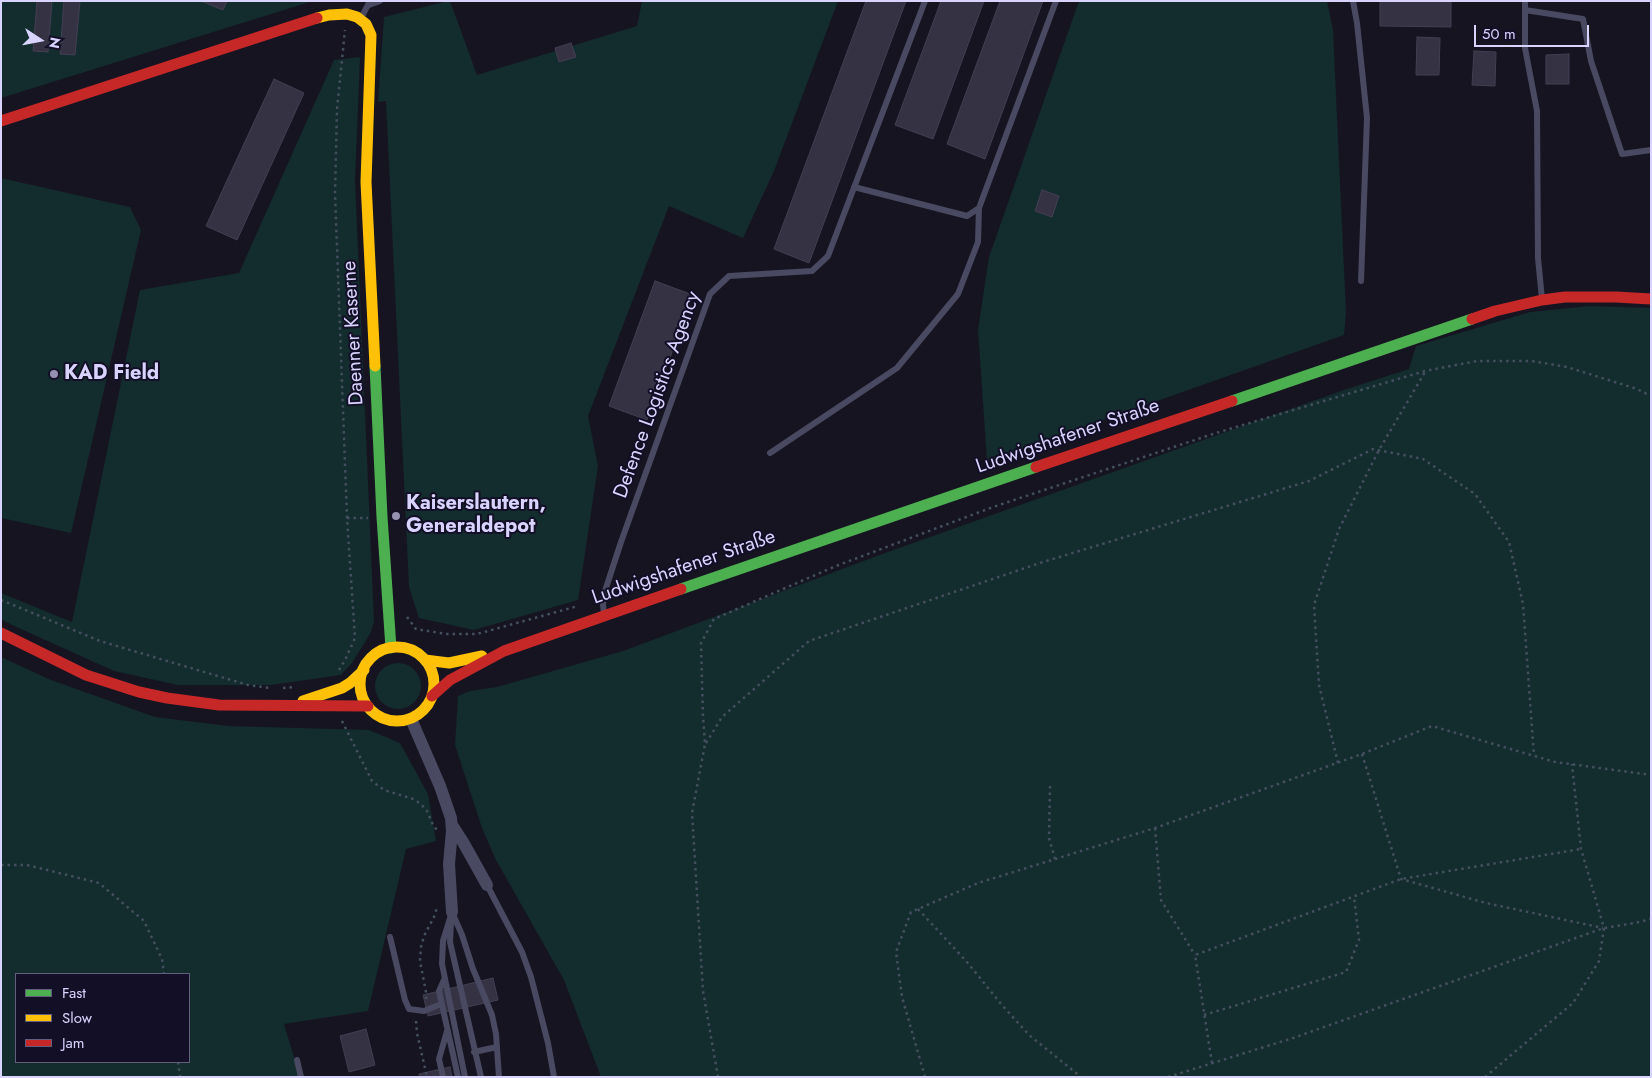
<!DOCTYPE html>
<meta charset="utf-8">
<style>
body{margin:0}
#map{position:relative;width:1652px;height:1078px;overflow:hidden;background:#161421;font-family:Jost,sans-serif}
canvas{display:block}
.frame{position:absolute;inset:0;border:2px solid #d9d4ff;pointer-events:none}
.legend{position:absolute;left:15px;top:973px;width:175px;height:90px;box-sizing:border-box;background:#130f26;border:1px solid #625e7d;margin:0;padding:6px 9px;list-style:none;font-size:15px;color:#d9d4ff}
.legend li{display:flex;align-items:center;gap:10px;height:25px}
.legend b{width:25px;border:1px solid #625e7d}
.north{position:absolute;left:15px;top:15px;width:50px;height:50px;-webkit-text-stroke:4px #130f26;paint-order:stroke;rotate:101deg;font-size:14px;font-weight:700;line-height:20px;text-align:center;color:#d9d4ff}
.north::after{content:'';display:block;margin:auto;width:18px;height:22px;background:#d9d4ff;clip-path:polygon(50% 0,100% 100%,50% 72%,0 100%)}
.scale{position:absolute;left:1474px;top:25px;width:115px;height:22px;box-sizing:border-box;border:2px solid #d9d4ff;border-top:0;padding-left:6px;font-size:15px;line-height:18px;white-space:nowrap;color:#d9d4ff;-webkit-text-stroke:4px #130f26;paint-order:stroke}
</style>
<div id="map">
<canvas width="1652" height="1078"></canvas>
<div class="frame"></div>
<ul class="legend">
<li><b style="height:6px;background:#4caf50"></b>Fast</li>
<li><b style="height:6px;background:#ffc107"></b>Slow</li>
<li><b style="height:6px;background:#c62828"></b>Jam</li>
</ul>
<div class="north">N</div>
<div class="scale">50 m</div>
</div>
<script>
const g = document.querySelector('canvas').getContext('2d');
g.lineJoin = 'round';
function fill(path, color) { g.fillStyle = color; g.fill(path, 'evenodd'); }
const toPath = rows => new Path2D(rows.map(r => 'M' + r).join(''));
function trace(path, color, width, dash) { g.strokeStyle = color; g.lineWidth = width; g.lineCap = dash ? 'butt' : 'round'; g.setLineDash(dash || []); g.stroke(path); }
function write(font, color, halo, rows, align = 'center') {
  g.font = font + ' Jost,sans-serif'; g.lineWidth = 4; g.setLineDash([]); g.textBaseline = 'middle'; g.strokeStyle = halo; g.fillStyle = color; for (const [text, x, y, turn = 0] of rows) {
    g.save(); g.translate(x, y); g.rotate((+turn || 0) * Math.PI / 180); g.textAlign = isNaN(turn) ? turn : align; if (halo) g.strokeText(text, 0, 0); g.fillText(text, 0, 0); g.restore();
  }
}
fill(toPath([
 [1,1,313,1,1,98],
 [448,1,450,1,477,75,637,26,642,1,838,1,774,171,743,238,669,206,588,416,598,466,578,600,474,630,419,618,409,587,386,101,378,102,384,17],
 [1079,1,1327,1,1333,30,1346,313,1344,335,987,461,978,330,989,257],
 [360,57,355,180,374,622,370,634,352,663,341,675,271,685,178,685,114,671,12,625,1,619,1,593,72,622,140,290,239,273,334,60],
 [1,178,130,207,141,230,71,533,1,518],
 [1589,306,1651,308,1651,1077,601,1077,564,980,496,860,482,828,455,745,458,696,470,691,497,687,623,651,885,553,1344,390,1409,369,1416,346,1530,312],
 [1,657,51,680,155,717,228,726,369,730,400,743,428,794,436,841,406,849,368,1011,284,1024,300,1077,1,1077],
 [16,974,189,974,189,1062,16,1062],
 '375 686a23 23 0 1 1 46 0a23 23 0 1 1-46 0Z'
]), '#132c2d');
const building = toPath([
 [37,1,52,1,48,52,33,51,37,1],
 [64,1,80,1,75,55,60,54,64,1],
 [201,1,227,1,223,10,201,1],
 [866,1,906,1,809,263,774,249,866,1],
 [941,1,984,1,933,139,895,125,941,1],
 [1000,1,1043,1,985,159,947,144,1000,1],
 [1380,1,1451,1,1451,27,1380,26,1380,1],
 [1417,37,1440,38,1439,75,1416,75,1417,37],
 [571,43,576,57,559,62,555,48,571,43],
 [1474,51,1496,52,1495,86,1472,85,1474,51],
 [1569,54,1569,84,1546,84,1546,55,1569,54],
 [274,79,304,93,237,240,206,226,274,79],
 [1042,190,1059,196,1052,217,1035,211,1042,190],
 [655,281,693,295,647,420,609,406,655,281],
 [493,978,498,1000,428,1016,423,995,493,978],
 [366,1029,375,1065,349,1072,340,1036,366,1029],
 [450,1067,452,1077,420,1077,419,1074,450,1067]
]);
fill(building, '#343243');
trace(building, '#433f54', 1);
trace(toPath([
 [347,518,368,518],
 [1,600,100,641,248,685,270,688],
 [407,617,416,629,446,634,477,634,578,606],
 [339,670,345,660,355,638,347,518,335,193,337,109,345,30],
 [283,688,295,687],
 [342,721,372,781,384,790,413,799,421,804,427,811,433,825,437,830,439,830],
 [706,743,722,717,809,641,1043,562,1309,481,1373,449,1423,459,1475,494,1509,542,1523,604,1534,756],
 [1362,754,1401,879,1486,903,1603,928],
 [1338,763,1319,685,1314,605,1339,529,1379,450,1425,372],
 [1050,786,1049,838,1055,859],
 [1155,828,1161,900,1195,955],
 [1,865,27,865,99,883,144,921,162,959,164,974],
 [918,909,967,962,1001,1004,1029,1035,1081,1077],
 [426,999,426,992,420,961,421,947,424,936,435,915,437,907],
 [1204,1015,1346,972,1359,940,1354,897],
 [416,1021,417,1033,427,1077],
 [178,1062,180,1077],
 [1212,1063,1195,955,1401,879,1581,849],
 [718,1077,703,991,692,813,705,744,703,716,701,643,714,619,836,566,993,507,1216,433,1425,371,1477,361,1532,361,1567,367,1637,389,1651,396],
 [925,1077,902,997,896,952,911,912,978,883,1155,828,1362,754,1432,726,1555,762,1644,774,1651,774],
 [1168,1077,1293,1038,1604,928,1635,923,1651,919],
 [1485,1077,1573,1003,1599,961,1604,928,1581,849,1572,764]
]), '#44505f', 2.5, [2.5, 4]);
trace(toPath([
 [1353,1,1357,23,1367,118,1361,281],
 [1525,1,1525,48,1537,111,1538,258,1542,299],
 [369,5,380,1],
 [1525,10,1583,19,1591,61,1622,154,1651,150],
 [361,18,370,1],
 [854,187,967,216,979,208,1056,1],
 [770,453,897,368,958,294,978,242,979,208],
 [604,613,603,605,604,594,621,542,710,294,729,276,812,271,828,256,925,1],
 [487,885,522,952,531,977,548,1043,554,1077],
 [452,912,462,935,473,969,492,1015,496,1034,499,1077],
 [452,912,443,941,442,964,465,1077],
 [451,923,450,942,481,1077],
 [390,937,405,1000,409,1009,424,1011,441,1004],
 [444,980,439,991,458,1077],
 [474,1052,497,1047],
 [297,1060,301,1077],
 [443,1077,439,1059,447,1031]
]), '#4a4962', 6);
trace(toPath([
 [411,719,440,786,451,818,452,831,449,864,452,912],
 [452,825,463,842,487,885]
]), '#4a4962', 12);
trace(toPath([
 [375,366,382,517,391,648],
 [1232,401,1472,319],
 [681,589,1036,467]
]), '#4caf50', 11);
trace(toPath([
 [317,18,329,15,347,14,357,17,366,24,371,35,366,182,375,366],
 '360 684a37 37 0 1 1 74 0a37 37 0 1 1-74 0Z',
 [425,660,449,663,482,656],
 [303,701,342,688,350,683,364,670]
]), '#ffc107', 11);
trace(toPath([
 [1,121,317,18],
 [1472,319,1495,311,1542,300,1565,297,1616,297,1651,299],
 [1036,467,1232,401],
 [1,633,86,675,139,692,167,698,219,705,368,706],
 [432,696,450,680,504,651,681,589]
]), '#c62828', 11);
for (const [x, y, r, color] of [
 [54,374,5,"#9591b1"],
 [396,516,5,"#9591b1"]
]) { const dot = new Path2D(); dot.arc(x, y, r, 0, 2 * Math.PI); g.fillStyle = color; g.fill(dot); trace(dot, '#130f26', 2); }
write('20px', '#d9d4ff', '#130f26', [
 ["Daenner Kaserne",354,333,-93],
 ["Defence Logistics Agency",658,395,-70],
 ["Ludwigshafener Straße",1068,437,-19],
 ["Ludwigshafener Straße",684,568,-19]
]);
write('bold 20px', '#d9d4ff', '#130f26', [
 ["KAD Field",64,374],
 ["Kaiserslautern,",406,504],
 ["Generaldepot",406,527]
], 'left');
</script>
